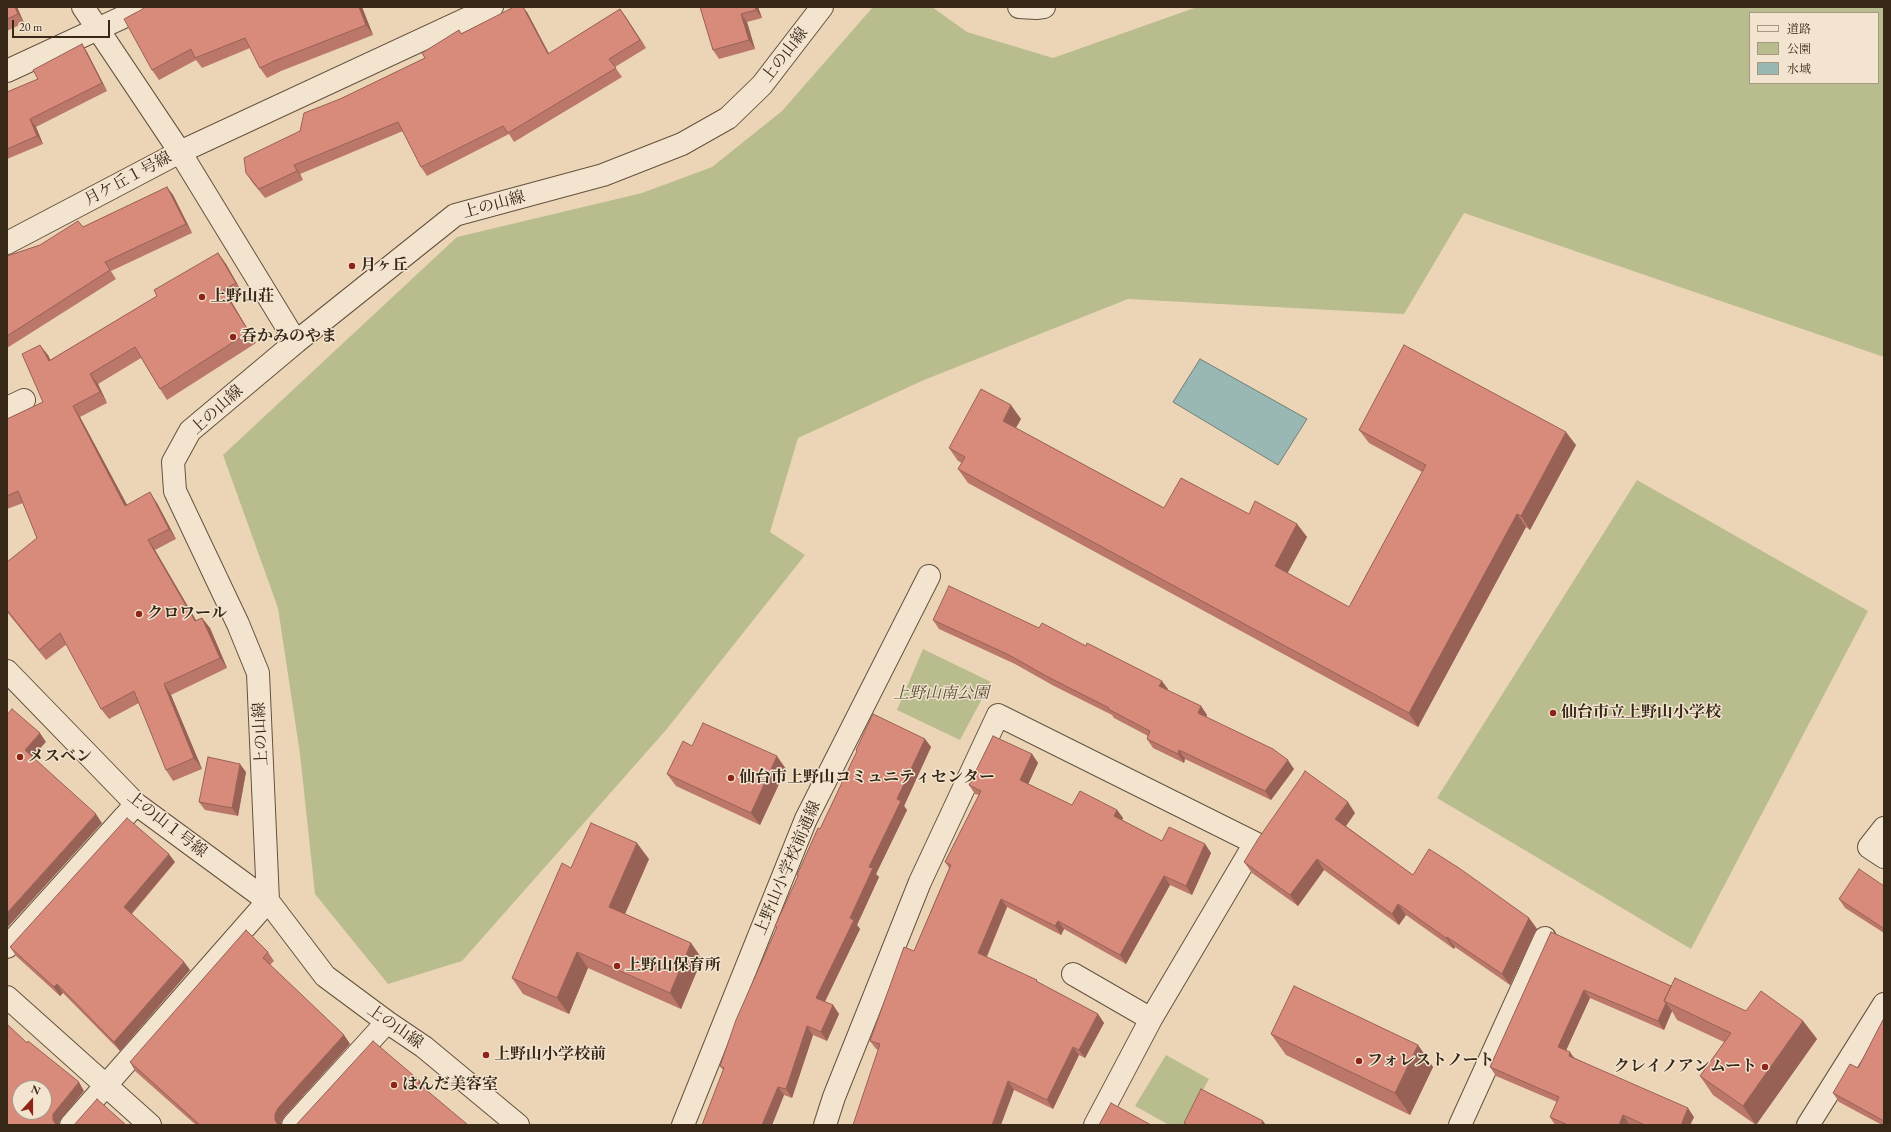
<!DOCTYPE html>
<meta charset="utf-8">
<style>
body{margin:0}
#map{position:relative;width:1891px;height:1132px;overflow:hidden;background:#ecd5b7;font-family:"EB Garamond","Noto Serif JP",serif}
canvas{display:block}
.frame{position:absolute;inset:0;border:8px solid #362716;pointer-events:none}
.legend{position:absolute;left:1749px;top:12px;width:130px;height:72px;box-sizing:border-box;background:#f3e4d0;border:1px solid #a79886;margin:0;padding:5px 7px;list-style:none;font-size:12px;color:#362716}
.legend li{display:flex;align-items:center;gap:8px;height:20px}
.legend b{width:20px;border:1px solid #a79886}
.north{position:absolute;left:12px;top:1080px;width:40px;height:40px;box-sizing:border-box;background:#f3e4d0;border:1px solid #a79886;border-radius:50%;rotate:21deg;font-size:11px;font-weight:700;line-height:16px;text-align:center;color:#362716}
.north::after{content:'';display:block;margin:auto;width:14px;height:18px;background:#8f2418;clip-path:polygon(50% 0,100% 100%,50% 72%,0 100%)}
.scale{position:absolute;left:12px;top:20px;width:98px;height:18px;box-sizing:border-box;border:2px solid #362716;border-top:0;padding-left:5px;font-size:12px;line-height:14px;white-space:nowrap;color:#362716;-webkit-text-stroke:3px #f3e4d0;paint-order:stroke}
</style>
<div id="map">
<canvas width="1891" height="1132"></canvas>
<div class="frame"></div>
<ul class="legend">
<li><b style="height:5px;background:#f3e4d0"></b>道路</li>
<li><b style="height:11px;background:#b9bd8d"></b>公園</li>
<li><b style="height:11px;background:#99b8b3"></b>水域</li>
</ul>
<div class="north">N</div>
<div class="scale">20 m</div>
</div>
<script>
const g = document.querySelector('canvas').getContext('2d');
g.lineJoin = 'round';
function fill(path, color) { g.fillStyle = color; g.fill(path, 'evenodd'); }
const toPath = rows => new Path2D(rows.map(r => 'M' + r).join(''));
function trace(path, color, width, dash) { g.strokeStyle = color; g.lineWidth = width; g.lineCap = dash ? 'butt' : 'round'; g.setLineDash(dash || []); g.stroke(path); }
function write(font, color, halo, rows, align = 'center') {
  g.font = font + ' "EB Garamond","Noto Serif JP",serif'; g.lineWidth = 3; g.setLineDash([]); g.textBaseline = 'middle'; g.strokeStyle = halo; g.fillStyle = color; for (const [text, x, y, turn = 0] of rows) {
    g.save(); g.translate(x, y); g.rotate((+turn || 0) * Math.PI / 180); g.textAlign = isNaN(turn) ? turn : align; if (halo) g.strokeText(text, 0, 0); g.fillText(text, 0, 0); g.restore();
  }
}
fill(toPath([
 [873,7,932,7,967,32,1053,58,1197,7,1884,7,1884,357,1464,213,1404,314,1128,299,924,380,798,438,770,532,805,555,666,730,462,961,388,984,315,894,300,754,278,608,223,455,457,237,642,193,712,167,782,111],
 [1750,13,1878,13,1878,83,1750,83],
 [1637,480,1868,611,1691,949,1437,798],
 [923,649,991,682,960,740,897,710],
 [1166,1055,1209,1079,1184,1125,1169,1125,1135,1106]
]), '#b9bd8d');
const water = toPath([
 [1200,359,1307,419,1278,465,1173,402,1200,359]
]);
fill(water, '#99b8b3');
trace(water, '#717e74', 1);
const minor = toPath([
 [1019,7,1036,8,1044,7],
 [7,71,145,7],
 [7,243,180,152,83,7],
 [296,342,180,152,492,7],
 [7,408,24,400],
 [7,671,136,804,268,901],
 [1884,828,1869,847,1884,857],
 [7,947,136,804],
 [1073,974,1151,1019],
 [7,997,150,1125],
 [71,1125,268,901],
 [293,1125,387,1022],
 [518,1125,424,1047,387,1022,325,976,268,901,258,673,238,624,175,491,173,462,190,431,296,342,455,215,603,175,682,144,728,118,762,85,822,7],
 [683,1125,806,819,929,576],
 [825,1125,834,1097,920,882,998,715,1255,843,1151,1019,1095,1125],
 [1460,1125,1545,938],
 [1808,1125,1884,1004]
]);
trace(minor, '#64523e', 24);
trace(minor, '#f3e4d0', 22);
fill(toPath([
 [7,7,17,7,24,23,7,31],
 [362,7,373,35,281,71,267,78,260,68,250,48,202,68,196,60,159,80,152,70,141,10],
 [700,7,758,7,762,18,747,22,755,49,719,59,713,50],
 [620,9,646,48,615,67,622,77,514,142,509,134,427,176,421,167,403,131,300,174,303,180,265,198,252,182,246,173,340,99,425,58,459,30,462,34,527,12,549,54],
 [82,44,87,52,107,91,36,127,43,144,7,159,7,92,38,79],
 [167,187,173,195,192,233,111,271,116,279,7,348,7,256,40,245,83,227],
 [218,253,226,264,243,294,231,301,256,343,167,400,160,389,141,358,98,384,107,403,80,417,127,505,157,503,176,539,155,550,196,621,202,618,210,628,227,668,171,695,202,769,173,781,166,770,139,703,109,719,101,709,67,644,46,660,7,612,7,562,37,538,23,503,7,509,7,419,43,402,48,355,50,360,157,296],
 [1021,419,1016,428,1164,508,1249,514,1297,524,1307,537,1287,573,1349,607,1422,472,1369,443,1359,430,1576,445,1530,530,1526,527,1418,727,968,483,958,469,962,463,958,461,949,448],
 [933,620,1039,628,1086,646,1168,689,1167,690,1201,706,1207,715,1206,717,1294,769,1271,800,1185,759,1184,763,1153,748,1147,739,1148,736,1114,718,1112,715,1054,686,1015,664,939,629],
 [925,739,931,747,904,806,907,810,876,874,879,877,857,925,860,929,825,1002,833,1005,839,1014,827,1041,813,1035,792,1098,784,1095,772,1125,702,1125,723,1070,720,1066,777,928,775,926,798,877,797,875,820,829,857,752,856,750],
 [692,746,786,769,760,825,676,786,667,774],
 [1032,754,1038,763,1028,784,1072,805,1117,810,1123,818,1122,820,1162,841,1205,844,1211,853,1192,895,1170,885,1126,964,1064,929,1061,935,1007,907,987,957,1039,983,1098,1014,1104,1023,1085,1058,1079,1055,1053,1109,1014,1090,876,1049,870,1041,914,951,949,868,945,862,979,795,975,794,969,785],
 [246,772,238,816,205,810,199,802],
 [1355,813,1346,826,1413,875,1529,918,1537,929,1510,985,1455,947,1454,949,1406,915,1399,925,1324,870,1298,906,1252,873,1244,862],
 [649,859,625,914,691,943,702,959,681,1009,588,968,569,1014,523,994,512,978,571,868],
 [175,862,132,914,184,962,190,970,120,1051,63,993,60,996,16,956,10,947],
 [1884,886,1884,933,1845,908,1839,899],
 [1551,932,1671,986,1746,1011,1803,1021,1817,1039,1756,1125,1713,1095,1700,1076,1724,1042,1677,1020,1672,1011,1664,1030,1590,998,1566,1050,1575,1058,1694,1117,1690,1125,1632,1125,1629,1124,1628,1125,1555,1125,1550,1117,1557,1102,1496,1076,1490,1067],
 [268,952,274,961,270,965,344,1035,350,1044,284,1117,281,1122,281,1125,196,1125,135,1071,130,1062],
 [1884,1018,1884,1125,1882,1125,1839,1102,1833,1093,1858,1068],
 [1271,1034,1418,1045,1433,1067,1410,1115,1286,1055]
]), '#bb786a');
fill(toPath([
 [15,7,17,7,24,23,18,14],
 [359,7,362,7,373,35,366,25],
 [523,7,527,12,554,63,548,54],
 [755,7,758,7,762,18,756,10],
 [620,9,626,17,646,48,640,40],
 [741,14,747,22,755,49,749,40],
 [82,44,87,52,107,91,102,83],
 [30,119,36,127,43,144,37,136],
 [294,165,300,174,303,180,297,171],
 [167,187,173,195,192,233,186,224],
 [218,253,226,264,243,294,236,283],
 [223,290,231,301,256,343,249,332],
 [40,345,48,355,56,372,49,361],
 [90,374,98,384,107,403,100,392],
 [1011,405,1021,419,1012,434,1003,421],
 [73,406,80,417,133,516,125,506],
 [1566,432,1576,445,1530,530,1521,516],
 [150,492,157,503,176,539,169,529],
 [1517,514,1526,527,1418,727,1409,713],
 [1297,524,1307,537,1284,580,1275,566],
 [148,540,155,550,203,632,195,621],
 [202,618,210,628,227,668,220,658],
 [1162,681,1168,689,1165,695,1159,686],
 [164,684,171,695,202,769,194,758],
 [1201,706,1207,715,1204,722,1198,713],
 [40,733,46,742,31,758,25,750],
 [925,739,931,747,904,806,907,810,876,874,879,877,857,925,860,929,822,1007,816,998,850,918,869,867,897,799],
 [1179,750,1185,759,1184,763,1178,754],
 [1032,754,1038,763,1026,789,1020,780],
 [777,756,786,769,760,825,751,813],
 [1288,760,1294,769,1271,800,1265,791],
 [240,764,246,772,238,816,232,808],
 [1348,802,1355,813,1343,830,1335,819],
 [1117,810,1123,818,1120,824,1114,816],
 [96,814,102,823,7,928,7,913],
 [637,843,649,859,621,923,609,907],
 [1205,844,1211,853,1192,895,1186,886],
 [169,854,175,862,130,915,124,907],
 [1317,859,1324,870,1298,906,1290,895],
 [1164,876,1170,885,1126,964,1120,955],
 [1001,899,1007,907,984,962,978,953],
 [1398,904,1406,915,1399,925,1392,914],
 [1529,918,1537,929,1510,985,1502,974],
 [1058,921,1064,929,1061,935,1055,926],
 [1447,937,1455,947,1454,949,1446,938],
 [691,943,702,959,681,1009,670,993],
 [577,952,588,968,569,1014,557,998],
 [184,962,190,970,120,1051,114,1042],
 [57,984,63,993,60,996,54,987],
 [1584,990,1590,998,1564,1055,1558,1047],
 [1666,1003,1672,1011,1664,1030,1658,1021],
 [833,1005,839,1014,827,1041,821,1032],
 [1098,1014,1104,1023,1085,1058,1079,1050],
 [1803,1021,1817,1039,1756,1125,1743,1106],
 [807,1026,813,1035,792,1098,786,1089],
 [344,1035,350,1044,284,1117,281,1122,281,1125,278,1125,275,1120,275,1114,278,1108],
 [1418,1045,1433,1067,1410,1115,1395,1093],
 [1073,1047,1079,1055,1053,1109,1047,1100],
 [1570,1052,1576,1061,1569,1056],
 [420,1081,426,1090,418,1083],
 [1008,1081,1014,1090,1001,1125,992,1125],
 [79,1082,84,1091,59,1122,59,1125,56,1125,53,1120,53,1114],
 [778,1087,784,1095,772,1125,762,1125],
 [1688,1108,1694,1117,1690,1125,1681,1125],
 [1623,1115,1629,1124,1628,1125,1619,1125],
 [1263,1121,1266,1125,1261,1125]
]), '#986156');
const building = toPath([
 [7,7,15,7,18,14,7,19,7,7],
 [145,7,359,7,366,25,274,61,260,68,245,38,195,58,191,49,152,70,124,19,141,10,145,7],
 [514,7,523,7,548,54,620,9,640,40,609,59,616,68,508,133,503,126,421,167,398,122,294,165,297,171,259,189,246,173,244,158,300,131,304,113,340,99,425,58,422,53,459,30,461,34,514,7],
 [700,7,755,7,756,10,741,14,749,40,713,50,700,7],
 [82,44,102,83,30,119,37,136,7,149,7,92,38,79,33,70,82,44],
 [167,187,186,224,105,262,110,270,7,336,7,256,40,245,78,221,83,227,167,187],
 [218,253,236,283,223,290,249,332,160,389,135,347,90,374,100,392,73,406,125,506,150,492,169,529,148,540,195,621,202,618,220,658,164,684,194,758,166,770,134,691,101,709,60,633,39,650,7,610,7,562,37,538,18,491,7,496,7,419,43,402,22,354,40,345,49,361,157,296,154,290,218,253],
 [1404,345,1566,432,1521,516,1517,514,1409,713,958,469,965,457,949,448,981,389,1011,405,1003,421,1164,508,1181,478,1249,514,1255,501,1297,524,1275,566,1349,607,1426,465,1359,430,1404,345],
 [949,586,1039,628,1042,623,1086,646,1087,643,1162,681,1159,686,1201,706,1198,713,1273,749,1288,760,1265,791,1179,750,1178,754,1147,739,1150,731,1108,709,1109,708,1048,677,1009,655,933,620,949,586],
 [12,709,40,733,25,750,96,814,7,913,7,715,12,709],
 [873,714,925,739,897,799,901,801,869,867,873,868,850,918,854,920,816,998,833,1005,821,1032,807,1026,786,1089,778,1087,762,1125,702,1125,724,1068,720,1066,736,1020,777,927,775,926,798,876,797,875,818,828,820,829,857,751,856,750,873,714],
 [703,723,777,756,751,813,667,774,683,741,692,746,703,723],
 [993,736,1032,754,1020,780,1072,805,1080,791,1117,810,1114,816,1162,841,1169,827,1205,844,1186,886,1164,876,1120,955,1058,921,1055,926,1001,899,978,953,1037,980,1036,981,1098,1014,1079,1050,1073,1047,1047,1100,1008,1081,992,1125,853,1125,880,1044,870,1041,904,947,914,951,951,865,945,862,981,791,969,785,993,736],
 [208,757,240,764,232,808,199,802,208,757],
 [1305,771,1348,802,1335,819,1413,875,1429,849,1459,868,1529,918,1502,974,1447,937,1446,938,1398,904,1392,914,1317,859,1290,895,1244,862,1258,839,1302,776,1305,771],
 [127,818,169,854,124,907,184,962,114,1042,57,984,54,987,10,947,127,818],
 [591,823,637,843,609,907,691,943,670,993,577,952,557,998,512,978,562,863,571,868,591,823],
 [1859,869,1884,886,1884,927,1883,928,1839,899,1859,869],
 [246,930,268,952,263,958,344,1035,278,1108,275,1114,275,1120,278,1125,200,1125,130,1062,246,930],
 [1551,932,1671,986,1664,1001,1666,1003,1658,1021,1584,990,1558,1047,1570,1052,1569,1056,1688,1108,1681,1125,1645,1125,1623,1115,1619,1125,1568,1125,1550,1117,1559,1097,1490,1067,1551,932],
 [1675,978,1746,1011,1761,991,1803,1021,1743,1106,1700,1076,1731,1033,1664,1001,1675,978],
 [1294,986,1418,1045,1395,1093,1271,1034,1294,986],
 [1884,1018,1884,1121,1833,1093,1850,1064,1858,1068,1884,1018],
 [7,1024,27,1043,28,1041,79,1082,53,1114,53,1120,56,1125,7,1125,7,1024],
 [20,1088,44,1088,44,1112,20,1112,20,1088],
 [373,1041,420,1081,418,1083,468,1125,296,1125,373,1041],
 [1201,1089,1263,1121,1261,1125,1188,1125,1184,1123,1201,1089],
 [97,1099,126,1125,74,1125,97,1099],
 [1111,1103,1151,1125,1099,1125,1111,1103]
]);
fill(building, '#d98b7b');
trace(building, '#986156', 1);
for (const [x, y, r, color] of [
 [352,266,4,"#8f2418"],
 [202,297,4,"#8f2418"],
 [233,337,4,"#8f2418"],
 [139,614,4,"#8f2418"],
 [1553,713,4,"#8f2418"],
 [20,757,4,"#8f2418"],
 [731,778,4,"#8f2418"],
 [617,966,4,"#8f2418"],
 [486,1055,4,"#8f2418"],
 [1359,1061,4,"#8f2418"],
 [1765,1067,4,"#8f2418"],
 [394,1085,4,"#8f2418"]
]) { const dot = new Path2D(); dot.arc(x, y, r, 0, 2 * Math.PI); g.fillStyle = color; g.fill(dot); trace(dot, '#f3e4d0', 1.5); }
write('16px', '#362716', '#f3e4d0', [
 ["上の山線",785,55,-52],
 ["月ケ丘１号線",128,179,-28],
 ["上の山線",494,205,-15],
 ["上の山線",217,410,-42],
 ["上の山線",261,734,-93],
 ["上の山１号線",167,825,38],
 ["上野山小学校前通線",788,868,-67],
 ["上の山線",395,1027,35]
]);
write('bold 16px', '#362716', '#f3e4d0', [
 ["月ヶ丘",360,266],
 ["上野山荘",210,297],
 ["呑かみのやま",241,337],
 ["クロワール",147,614],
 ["仙台市立上野山小学校",1561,713],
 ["メスベン",28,757],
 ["仙台市上野山コミュニティセンター",739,778],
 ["上野山保育所",625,966],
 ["上野山小学校前",494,1055],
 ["フォレストノート",1367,1061],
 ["クレイノアンムート",1757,1067,"right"],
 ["はんだ美容室",402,1085]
], 'left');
write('italic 16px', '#574c34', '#f3e4d0', [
 ["上野山南公園",941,694]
]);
</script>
